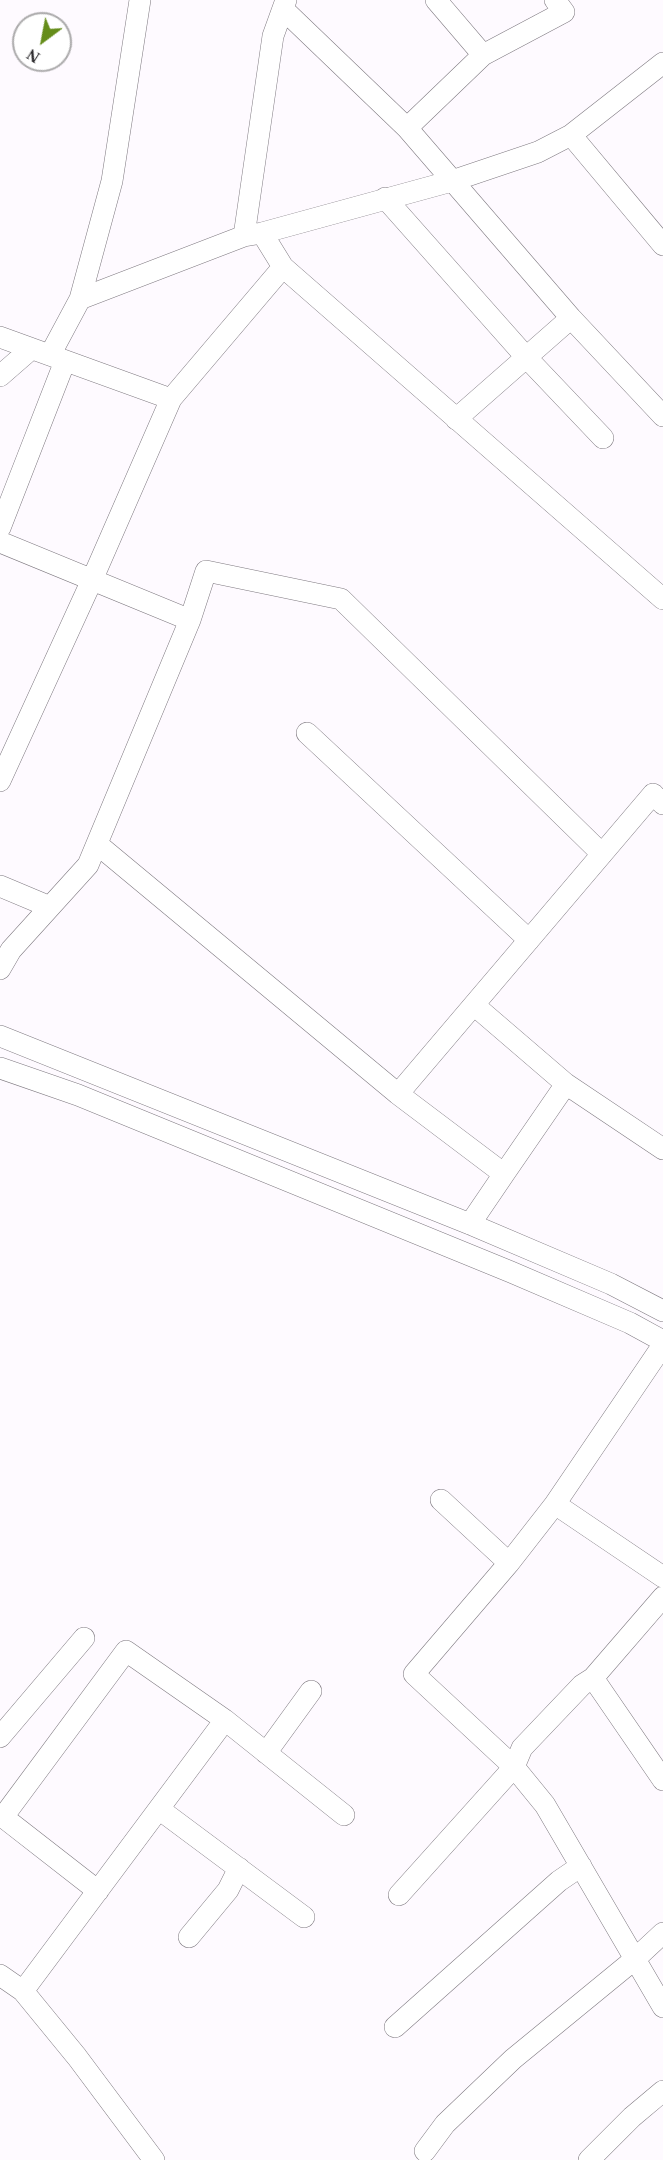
<!DOCTYPE html>
<style>
body{margin:0}
#map{position:relative;width:663px;height:2160px;overflow:hidden;background:#fefaff;font-family:Georgia,serif}
canvas{display:block}
.north{position:absolute;left:12px;top:12px;width:60px;height:60px;box-sizing:border-box;background:#fff;border:2px solid #abaaab;border-radius:50%;rotate:212deg;font-size:16px;font-weight:700;line-height:24px;text-align:center;color:#2d2b2e}
.north::after{content:'';display:block;margin:auto;width:21px;height:27px;background:#658d1a;clip-path:polygon(50% 0,100% 100%,50% 72%,0 100%)}
</style>
<div id="map">
<canvas width="663" height="2160"></canvas>
<div class="north">N</div>
</div>
<script>
const g = document.querySelector('canvas').getContext('2d');
g.lineJoin = 'round';
const toPath = rows => new Path2D(rows.map(r => 'M' + r).join(''));
function trace(path, color, width, dash) { g.strokeStyle = color; g.lineWidth = width; g.lineCap = dash ? 'butt' : 'round'; g.setLineDash(dash || []); g.stroke(path); }
const minor = toPath([
 [436,0,483,55],
 [283,9,407,128,571,318,663,416],
 [407,128,483,55,564,12,555,0],
 [571,135,663,245],
 [385,198,526,357,603,438],
 [244,236,273,36,286,0],
 [283,267,663,599],
 [80,299,112,181,140,0],
 [0,337,171,399,92,580,0,781],
 [50,355,80,299,244,236,262,233,452,181,538,152,571,135,663,63],
 [0,376,31,349],
 [171,399,283,267,262,233],
 [456,419,571,318],
 [0,528,65,361],
 [0,542,190,620,88,865,11,950,0,969],
 [190,620,206,571,341,599,602,854],
 [307,733,529,940],
 [97,844,398,1094],
 [0,886,50,907],
 [474,1005,566,1084,663,1149],
 [0,1036,470,1224,611,1284,663,1311],
 [0,1068,78,1095,511,1272,630,1323,663,1341],
 [504,1174,566,1084],
 [470,1224,504,1174,398,1094,653,794,663,804],
 [663,1345,555,1504,509,1563,414,1674,514,1767,545,1805,663,2007],
 [441,1500,509,1563],
 [555,1504,663,1577],
 [593,1678,663,1780],
 [0,1737,84,1638],
 [266,1753,311,1691],
 [159,1809,304,1917],
 [98,1891,3,1817,126,1651,225,1720,344,1815],
 [399,1895,514,1767,522,1748,582,1685,593,1678,663,1597],
 [189,1937,228,1890,239,1868],
 [0,1975,23,1991,77,2057,154,2160],
 [23,1991,225,1720],
 [395,2027,559,1881,581,1866],
 [425,2151,445,2124,513,2059,635,1959,663,1933],
 [589,2160,632,2117,663,2091]
]);
trace(minor, '#7f7a81', 22);
trace(minor, '#fff', 21);
</script>
